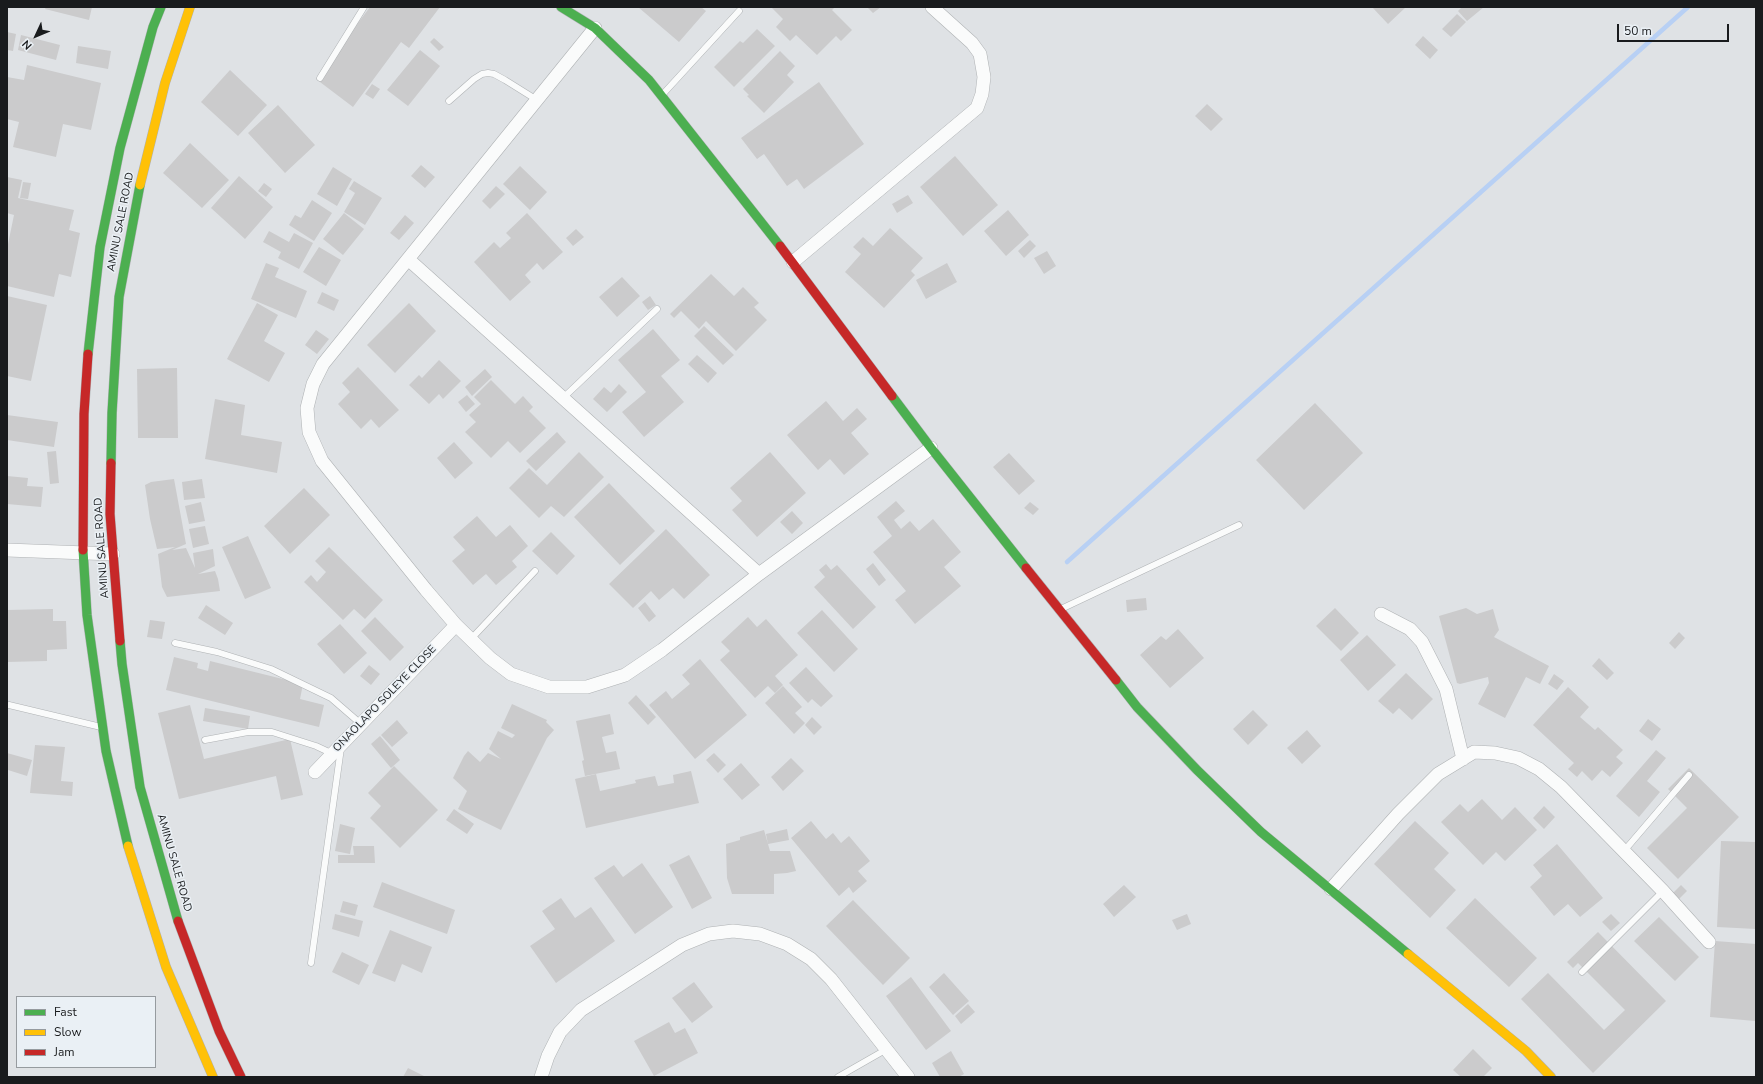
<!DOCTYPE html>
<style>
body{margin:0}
#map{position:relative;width:1763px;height:1084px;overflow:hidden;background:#dfe2e5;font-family:"Nunito Sans",sans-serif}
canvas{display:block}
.frame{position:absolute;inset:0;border:8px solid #191b1d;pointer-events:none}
.legend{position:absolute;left:16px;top:996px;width:140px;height:72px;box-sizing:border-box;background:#eaf0f5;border:1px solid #969b9f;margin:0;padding:5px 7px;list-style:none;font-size:12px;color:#191b1d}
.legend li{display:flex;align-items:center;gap:8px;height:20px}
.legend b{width:20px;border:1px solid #969b9f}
.north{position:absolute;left:16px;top:16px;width:40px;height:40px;-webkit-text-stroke:3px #eaf0f5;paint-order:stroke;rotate:226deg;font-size:11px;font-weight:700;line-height:16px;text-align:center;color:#191b1d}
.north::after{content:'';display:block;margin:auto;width:14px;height:18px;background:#191b1d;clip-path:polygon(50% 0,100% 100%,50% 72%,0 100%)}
.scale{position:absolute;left:1617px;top:24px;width:112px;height:18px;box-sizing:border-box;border:2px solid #191b1d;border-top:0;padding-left:5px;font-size:12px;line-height:14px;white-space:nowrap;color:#191b1d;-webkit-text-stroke:3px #eaf0f5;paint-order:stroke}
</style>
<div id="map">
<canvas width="1763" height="1084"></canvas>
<div class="frame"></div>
<ul class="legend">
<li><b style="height:5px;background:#4caf50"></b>Fast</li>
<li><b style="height:5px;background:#ffc107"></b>Slow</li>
<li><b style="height:5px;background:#c62828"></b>Jam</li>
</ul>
<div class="north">N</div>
<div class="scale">50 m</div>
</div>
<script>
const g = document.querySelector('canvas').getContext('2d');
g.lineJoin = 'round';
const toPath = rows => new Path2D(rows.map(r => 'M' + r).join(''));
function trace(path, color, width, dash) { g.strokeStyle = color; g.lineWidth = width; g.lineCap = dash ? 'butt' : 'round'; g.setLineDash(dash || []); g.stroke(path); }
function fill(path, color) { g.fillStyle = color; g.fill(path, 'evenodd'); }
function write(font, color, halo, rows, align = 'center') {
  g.font = font + ' "Nunito Sans",sans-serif'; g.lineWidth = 3; g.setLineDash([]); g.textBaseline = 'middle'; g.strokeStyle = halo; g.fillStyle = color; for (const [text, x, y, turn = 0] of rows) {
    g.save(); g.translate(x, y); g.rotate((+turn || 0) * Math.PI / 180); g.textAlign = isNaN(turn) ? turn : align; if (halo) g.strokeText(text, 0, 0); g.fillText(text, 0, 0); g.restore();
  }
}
trace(toPath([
 [1067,562,1688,7]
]), '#b8d0f4', 4.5);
fill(toPath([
 [46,7,92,7,89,20,45,9],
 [370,7,440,7,409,48,401,42,353,107,316,79],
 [638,7,701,7,706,11,679,42],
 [771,7,835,7,832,10,852,30,841,41,836,36,817,55,796,35,790,41,776,27,783,19],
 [867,7,881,7,873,13],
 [1372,7,1406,7,1388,24],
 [1462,7,1484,7,1467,21,1458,11],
 [1457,14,1466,22,1451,37,1442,29],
 [757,29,775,46,734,87,714,67,740,41,743,43],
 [7,32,16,34,13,51,7,50],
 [21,35,60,45,56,60,18,50],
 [1423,36,1438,50,1430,59,1415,45],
 [434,38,444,47,439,51,430,42],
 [78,46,111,51,108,69,76,63],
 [420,50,440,66,408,106,387,90],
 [780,51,795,66,787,75,794,82,764,113,747,96,749,95,743,89],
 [27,65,101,83,91,130,63,124,56,157,13,147,19,122,7,119,7,77,24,80],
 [230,70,267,105,238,136,201,102],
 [819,82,864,144,804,189,797,179,787,186,764,154,757,159,741,138],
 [372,84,380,89,373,99,365,94],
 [1207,104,1223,119,1211,131,1195,116],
 [278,105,315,145,285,173,248,133],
 [190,143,229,180,202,208,163,173],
 [955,156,998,205,963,236,920,187],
 [421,165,435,177,425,188,411,176],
 [520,166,547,192,530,210,503,184],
 [333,167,352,179,337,206,317,194],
 [239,176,273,207,245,239,211,208],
 [7,177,22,180,18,198,74,210,69,230,80,233,71,277,59,274,54,297,7,286,7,249,14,215,7,213],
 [354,181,382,198,365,225,344,212,355,193,349,189],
 [23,182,31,183,28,199,20,198],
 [264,183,272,189,266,197,258,191],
 [496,186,505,194,490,209,482,201],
 [908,195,913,203,897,213,892,204],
 [312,200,332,213,314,241,289,225,295,215,301,218],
 [1008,210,1029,235,1006,256,984,231],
 [344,213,364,229,343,255,323,239],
 [527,213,563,252,543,270,537,263,525,275,531,282,510,301,474,262,494,242,500,248,511,238,506,233],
 [405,215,414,223,399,240,390,233],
 [890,228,923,258,911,271,915,275,884,308,845,272,861,254,853,247,863,237,873,246],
 [576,229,584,237,573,246,566,238],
 [269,231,289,242,294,233,313,243,299,269,278,258,281,252,263,242],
 [1030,240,1036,246,1024,258,1018,251],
 [319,247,341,260,326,286,303,272],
 [1047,251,1056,266,1044,274,1034,258],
 [266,263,279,268,275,277,307,291,296,318,251,299],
 [947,263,957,282,926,299,916,280],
 [711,274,734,296,743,287,759,303,754,307,767,320,736,351,706,321,699,329,681,311,674,318,670,314],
 [622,277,640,296,617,317,599,297],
 [322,292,339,300,334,311,317,303],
 [7,296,47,305,31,381,7,376],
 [650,296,656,305,648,310,642,302],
 [257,303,278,315,264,341,285,353,269,382,227,359],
 [409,303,436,331,395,373,367,345],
 [704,326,734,355,723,365,694,336],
 [653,329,680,360,661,376,684,402,644,437,622,412,646,392,618,360],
 [316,330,329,339,317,354,305,345],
 [697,355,717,373,708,383,688,364],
 [439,360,461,381,443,399,439,394,429,404,409,385,419,375,422,378],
 [358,367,399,410,379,428,371,419,361,429,338,404,350,392,342,383],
 [177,368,178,438,138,438,137,369],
 [485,369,492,377,472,396,465,387],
 [491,380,515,404,523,396,533,407,529,411,546,428,520,453,508,441,491,458,465,432,476,422,469,415,481,404,474,397],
 [619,384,627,392,607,412,593,399,604,387,611,393],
 [467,395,475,404,466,412,458,402],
 [215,399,245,405,241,435,282,442,277,473,205,459],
 [826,401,843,421,857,408,867,419,851,433,869,454,844,475,830,459,818,470,787,435],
 [1315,403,1363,453,1304,510,1256,460],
 [7,415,58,422,54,447,7,440],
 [557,432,566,442,536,471,526,461],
 [454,442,473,463,455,479,437,458],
 [56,451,59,483,50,484,47,452],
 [579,452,604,477,564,517,551,506,539,518,509,488,529,468,547,485],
 [770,452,806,493,757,537,732,510,742,501,730,488],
 [1009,453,1035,481,1019,495,993,467],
 [7,476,28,478,27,486,43,487,41,507,7,504],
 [174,479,186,544,172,550,186,548,195,568,193,553,213,549,215,566,198,574,215,571,218,579,220,591,167,597,162,587,158,554,175,547,157,549,150,519,145,485,151,482],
 [202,479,205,498,184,500,182,482],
 [609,483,655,531,620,565,574,517],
 [304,488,330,515,290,554,264,526],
 [896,501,905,511,894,520,901,529,910,521,919,531,933,519,961,552,944,567,961,586,915,624,895,600,906,591,873,552,892,536,877,517],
 [201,502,205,521,189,524,185,506],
 [1030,502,1039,509,1033,515,1024,508],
 [792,511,803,523,792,534,780,522],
 [477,516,496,537,510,525,528,546,512,561,517,567,496,585,486,574,473,585,452,561,465,550,453,537],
 [205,526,209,544,193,548,189,529],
 [666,529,710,575,684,599,673,588,659,600,651,591,633,608,609,584],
 [551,532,575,556,557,575,532,551],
 [248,536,271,588,245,599,222,547],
 [329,547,383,600,365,619,354,609,343,620,304,582,311,575,317,582,326,572,315,561],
 [873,563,886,580,879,586,866,569],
 [826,564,831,570,837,565,876,607,853,629,814,587,825,577,819,570],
 [1146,598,1147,610,1127,612,1126,600],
 [645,602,656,616,649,622,638,608],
 [206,605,233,623,225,635,198,618],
 [1335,608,1359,633,1341,651,1316,626],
 [1466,608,1477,614,1493,609,1499,630,1494,637,1549,666,1540,684,1526,677,1505,718,1478,704,1489,683,1488,677,1460,684,1457,683,1439,616],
 [53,609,53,621,66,621,67,649,47,650,47,661,7,662,7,610],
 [822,610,858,649,834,672,797,633],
 [375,617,404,647,390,661,361,631],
 [748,617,757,627,766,619,798,655,775,676,783,685,775,693,768,686,755,698,720,660,730,651,721,642],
 [150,620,165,622,162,639,147,637],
 [340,624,367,653,344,674,317,644],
 [1178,629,1204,658,1170,688,1140,655,1161,636,1166,640],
 [1679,632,1685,638,1675,649,1669,643],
 [1367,635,1396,665,1368,691,1340,660],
 [174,657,198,663,197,668,208,671,210,661,303,684,300,699,324,705,319,727,166,690],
 [1599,658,1614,673,1607,680,1592,666],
 [700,659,747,715,695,759,649,705,666,691,672,699,690,684,682,675],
 [369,665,380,674,371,685,360,676],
 [806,667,833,696,821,707,812,699,808,703,789,683],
 [1406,673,1433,699,1412,720,1399,708,1393,714,1378,701],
 [1554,674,1564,681,1557,690,1548,684],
 [783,686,802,707,795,713,805,723,794,734,765,703],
 [1568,687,1589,707,1580,717,1595,730,1598,727,1623,750,1616,757,1623,763,1610,777,1602,770,1592,781,1582,771,1577,777,1568,769,1574,763,1533,725],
 [636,695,656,717,648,725,628,703],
 [512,704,547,720,546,722,554,730,547,738,501,830,458,809,467,791,453,778,464,756,468,751,480,762,488,753,501,759,489,749,498,731,512,738,515,735,501,728],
 [190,705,204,759,290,739,303,795,281,800,276,776,179,799,158,713],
 [205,708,250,716,248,729,203,721],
 [1253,710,1268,725,1248,745,1233,729],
 [610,714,614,734,602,737,606,753,616,751,620,769,585,776,582,761,584,760,576,721],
 [812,717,822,727,814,735,805,725],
 [1648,719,1661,729,1652,741,1639,731],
 [397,720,408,733,392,747,381,735],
 [1307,730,1321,746,1302,764,1287,748],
 [380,736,400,760,391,768,371,744],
 [35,745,65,747,61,781,73,782,72,796,30,793],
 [1656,750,1666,758,1647,781,1660,792,1639,817,1616,796],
 [7,753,32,760,27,776,8,770,7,773],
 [714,753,726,765,718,773,706,760],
 [791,758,804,771,783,791,771,777],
 [741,763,760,785,742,800,723,779],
 [394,766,438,810,400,848,370,818,381,806,368,793],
 [1689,768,1739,817,1678,879,1647,848,1687,808,1668,789],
 [691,771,699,803,586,828,575,779,596,774,600,791,636,783,635,780,655,776,658,786,674,783,673,775],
 [1482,799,1502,820,1515,807,1537,830,1505,861,1496,852,1483,865,1441,822,1460,804,1468,812],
 [1544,806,1555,817,1544,829,1533,818],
 [454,809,474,824,467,834,446,820],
 [811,821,826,839,833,833,841,843,849,836,870,861,858,871,867,881,853,893,849,887,839,896,791,838],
 [1415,821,1449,853,1434,869,1456,890,1430,918,1374,864],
 [340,824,355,828,350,854,335,851],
 [787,829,789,840,768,844,766,834],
 [764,830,770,851,790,851,796,871,787,873,774,874,774,894,732,894,727,878,726,844,740,840,740,837],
 [1721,841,1756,842,1756,929,1717,927],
 [1557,844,1603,898,1580,917,1568,904,1554,916,1530,887,1542,876,1533,865],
 [353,846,374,846,375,863,338,863,338,855,354,855],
 [689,855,712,898,692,909,669,865],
 [642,863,673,907,635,934,594,878,614,865,623,877],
 [382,882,455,910,447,934,373,907],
 [1124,885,1136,897,1114,917,1103,904],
 [1681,885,1687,891,1679,899,1673,893],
 [561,898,575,918,591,907,615,941,556,983,530,946,555,929,542,911],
 [1475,898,1537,958,1509,987,1446,928],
 [853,900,910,958,883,985,826,926],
 [343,901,358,905,355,916,340,912],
 [335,914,363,921,359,937,332,929],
 [1187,914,1191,924,1177,930,1172,920],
 [1611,914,1620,923,1611,931,1602,922],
 [1659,917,1699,957,1675,981,1634,941],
 [390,930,432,947,422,973,402,964,395,982,372,973],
 [1598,932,1666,1001,1593,1073,1521,999,1548,973,1604,1030,1625,1010,1578,963,1573,968,1567,962],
 [1715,941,1756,944,1755,1021,1710,1017],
 [342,952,369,965,359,985,332,972],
 [944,973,969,1001,953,1015,929,987],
 [911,977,951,1031,926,1050,886,996],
 [694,982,713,1007,692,1023,672,998],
 [968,1004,975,1012,961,1024,955,1016],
 [669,1022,675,1033,685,1028,698,1053,654,1076,634,1041],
 [1473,1049,1492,1068,1483,1077,1461,1077,1453,1070],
 [951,1051,964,1074,959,1077,940,1077,932,1063],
 [408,1068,426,1077,403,1077]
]), '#cbcbcc');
const lane = toPath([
 [320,78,364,7],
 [663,94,739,11],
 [449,101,474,79,482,74,488,73,494,74,505,80,537,100],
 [563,398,657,309],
 [1061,609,1239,525],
 [471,639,535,571],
 [175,643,217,652,271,669,331,698,361,724],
 [9,705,101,727],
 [205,740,248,732,272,732,316,746,333,754],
 [1624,851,1689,775],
 [311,963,341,748],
 [1582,972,1663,891],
 [838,1077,887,1049]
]);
const street = toPath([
 [595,28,323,364,313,384,307,408,309,432,322,461,426,590,456,625,490,658,511,674,549,687,587,687,625,675,662,650,759,574,931,448],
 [408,259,759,574],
 [793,262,977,108,982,94,984,77,980,54,972,43,932,7],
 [7,550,113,554],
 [1381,614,1410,629,1422,642,1446,689,1463,759],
 [315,772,456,625],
 [1331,889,1398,814,1438,774,1474,752,1495,753,1518,758,1539,769,1561,787,1663,891,1709,942],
 [541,1077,548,1056,560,1032,581,1010,682,945,709,934,733,931,760,934,787,944,811,959,831,979,908,1077]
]);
const fast = toPath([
 [561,7,595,28,649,80,780,246],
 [88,354,100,247,120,148,153,27,161,7],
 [892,396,931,448,1026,568],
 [111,463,112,413,119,297,140,185],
 [83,550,87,615,106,751,128,846],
 [120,641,122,664,140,787,178,921],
 [1116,680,1137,707,1197,770,1261,832,1408,954]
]);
const slow = toPath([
 [140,185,165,83,190,7],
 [128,846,166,967,213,1077],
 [1408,954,1526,1051,1551,1077]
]);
const jam = toPath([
 [780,246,892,396],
 [111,463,110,514,120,641],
 [83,550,84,414,88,354],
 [1026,568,1116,680],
 [178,921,219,1031,241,1077]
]);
trace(lane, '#afb2b4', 7);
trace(street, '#afb2b4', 14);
trace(fast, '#afb2b4', 10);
trace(slow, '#afb2b4', 10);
trace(jam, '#afb2b4', 10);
trace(lane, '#fafbfb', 6);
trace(street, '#fafbfb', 13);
trace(fast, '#4caf50', 9);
trace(slow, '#ffc107', 9);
trace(jam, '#c62828', 9);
write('11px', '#191b1d', '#eaf0f5', [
 ["AMINU SALE ROAD",121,222,-79],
 ["AMINU SALE ROAD",102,548,-94],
 ["ONAOLAPO SOLEYE CLOSE",385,699,-46],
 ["AMINU SALE ROAD",174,863,74]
]);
</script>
